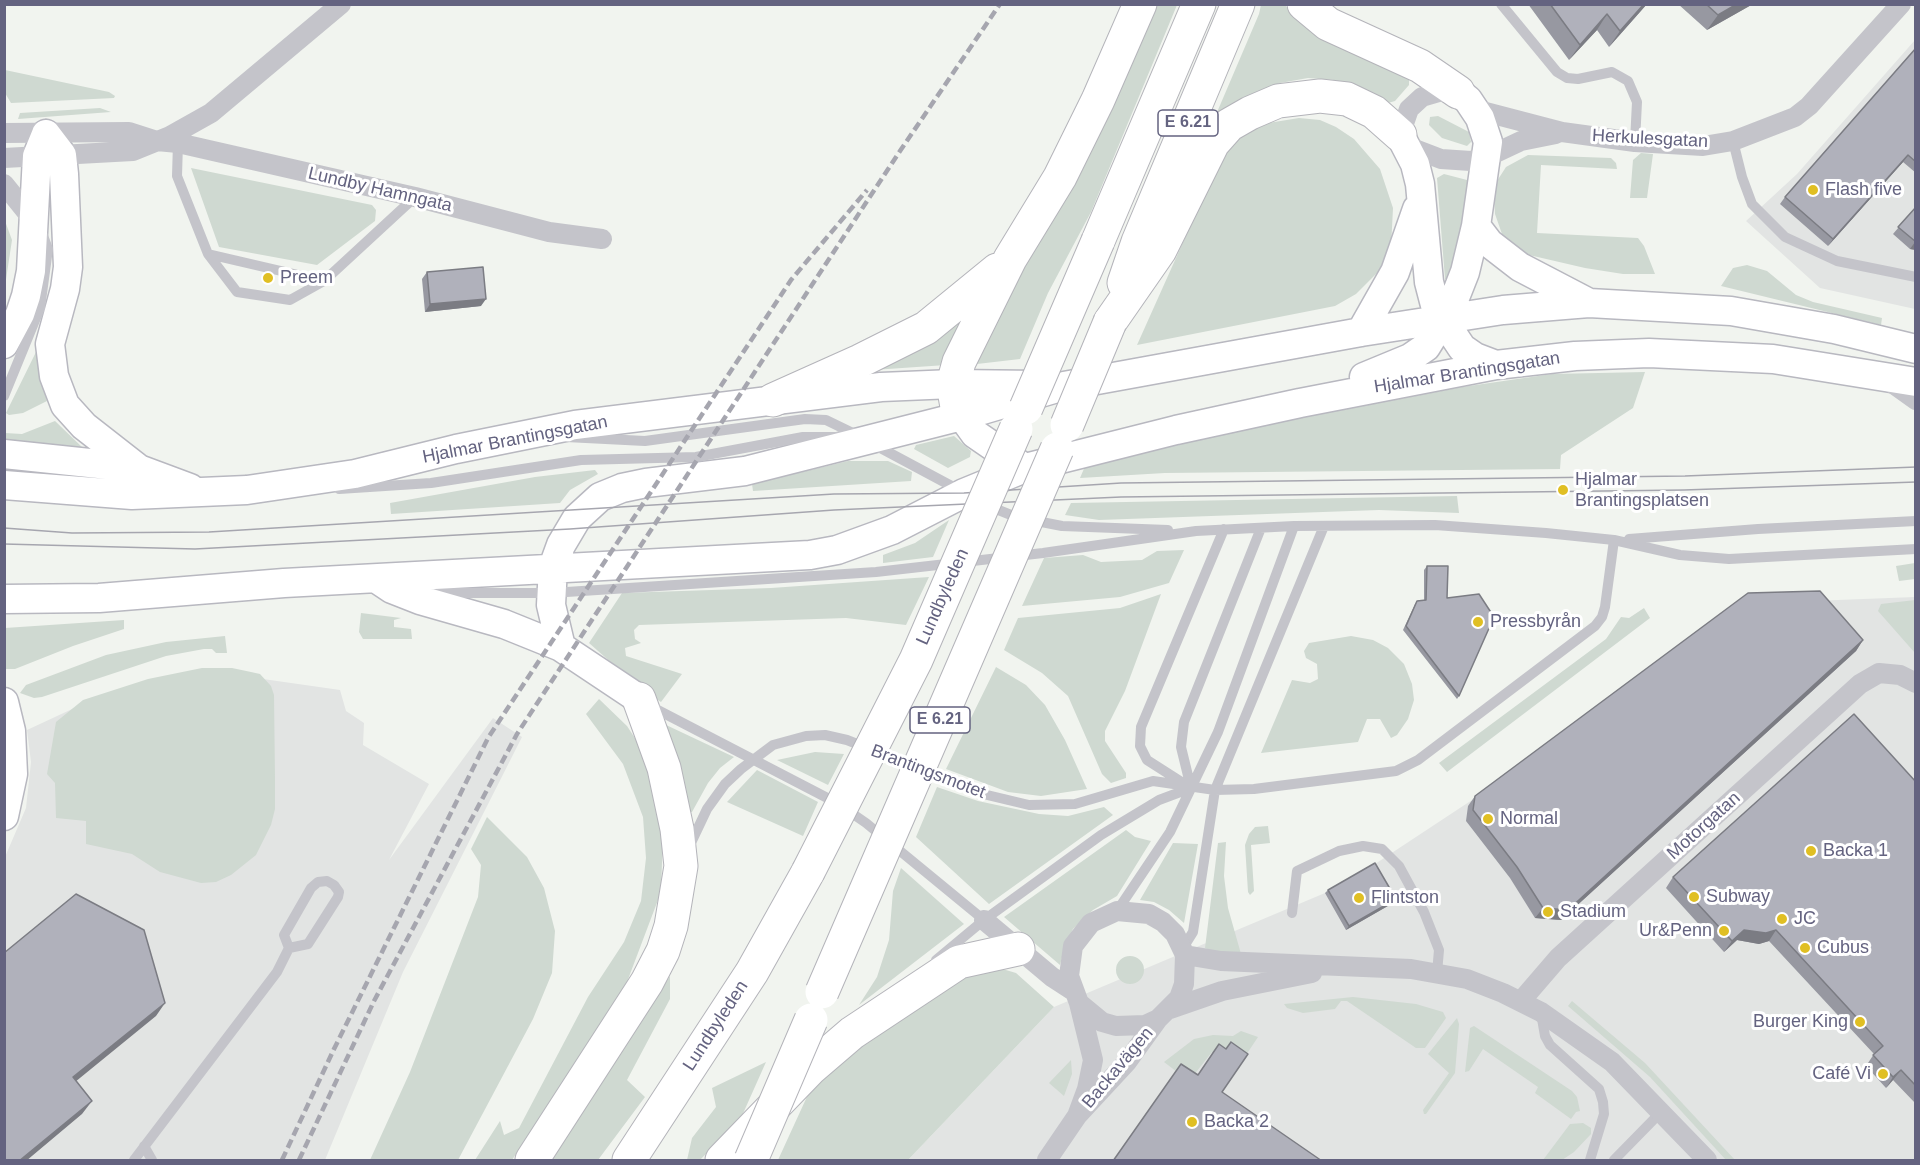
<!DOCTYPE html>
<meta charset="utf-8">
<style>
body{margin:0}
#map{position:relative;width:1920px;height:1165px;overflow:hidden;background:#f1f4ef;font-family:Helvetica,sans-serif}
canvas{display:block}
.frame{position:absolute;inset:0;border:6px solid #646380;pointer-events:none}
</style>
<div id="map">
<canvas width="1920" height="1165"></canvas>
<div class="frame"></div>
</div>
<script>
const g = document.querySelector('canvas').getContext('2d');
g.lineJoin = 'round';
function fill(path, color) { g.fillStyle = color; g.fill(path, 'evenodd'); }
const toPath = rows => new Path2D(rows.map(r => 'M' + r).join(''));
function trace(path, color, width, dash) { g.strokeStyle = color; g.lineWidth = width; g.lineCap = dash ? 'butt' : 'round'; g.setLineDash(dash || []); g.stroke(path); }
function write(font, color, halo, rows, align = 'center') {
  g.font = font + ' Helvetica,sans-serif'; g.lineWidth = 6; g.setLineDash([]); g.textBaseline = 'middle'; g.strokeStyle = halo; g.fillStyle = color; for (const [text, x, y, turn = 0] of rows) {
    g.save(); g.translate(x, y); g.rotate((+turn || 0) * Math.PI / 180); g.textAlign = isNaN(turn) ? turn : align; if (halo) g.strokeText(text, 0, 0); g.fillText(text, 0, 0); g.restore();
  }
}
fill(toPath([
 [1915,40,1915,309,1820,288,1746,221,1797,174],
 [1915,597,1915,1160,908,1160,1054,1007,1325,893,1372,866,1469,802,1812,601],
 [263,679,340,690,346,711,364,723,363,745,429,784,389,860,493,718,522,737,403,972,325,1160,5,1160,5,857,26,808,31,762,27,730,98,697]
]), '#e2e4e3');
fill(toPath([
 [1153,5,1177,5,1091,212,1048,293,1020,359,977,364,974,358],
 [1261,5,1285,5,1295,17,1409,79,1409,85,1395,101,1388,103,1356,86,1334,80,1308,78,1280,83,1254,96,1209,131,1259,14],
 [5,70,109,92,115,96,114,98,11,103,5,93],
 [100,108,111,112,18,119,20,113],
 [1438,116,1469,132,1471,142,1467,146,1442,138,1429,125,1430,117],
 [1299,118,1320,120,1336,127,1354,139,1380,169,1393,208,1391,247,1382,268,1356,294,1335,306,1137,345,1223,153,1238,136,1256,125],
 [1641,153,1653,154,1647,198,1630,198,1633,160],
 [1528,155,1611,158,1616,163,1617,169,1541,165,1537,233,1638,238,1644,246,1655,274,1623,274,1585,268,1529,255,1513,246,1502,234,1495,214,1494,195,1497,181,1506,167],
 [191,168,372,205,376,210,375,221,317,265,219,247],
 [1444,174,1467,180,1471,185,1451,279,1445,279,1437,178],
 [5,221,12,240,5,286],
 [1747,265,1767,271,1796,295,1813,302,1882,318,1881,325,1721,286,1733,268],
 [965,312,946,365,873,370],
 [36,352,47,401,23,413,9,415,6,413],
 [1645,372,1633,408,1561,455,1560,469,1165,473,1080,478,1086,464,1264,425,1462,387,1552,374],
 [55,421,83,448,79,452,5,442,5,433,22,434],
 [954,436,971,451,970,457,948,468,914,449,916,445],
 [848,461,888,461,912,472,911,481,753,491,752,484],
 [595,470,598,474,570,490,560,503,391,514,390,503,535,477],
 [1457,496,1459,513,1379,510,1099,520,1065,515,1071,503],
 [949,520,933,557,883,563,883,555,915,543],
 [1184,550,1169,583,1120,597,1022,606,1044,558,1083,555,1101,562,1142,560,1157,551],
 [1915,563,1915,579,1899,581,1896,566],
 [929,577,906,625,846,618,639,625,634,630,635,639,641,643,625,648,626,656,682,674,661,702,641,689,589,643,622,593,771,588],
 [1161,594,1125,691,1105,731,1105,741,1126,773,1126,778,1111,783,1102,774,1068,696,1042,673,1004,650,1018,618,1120,608],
 [1915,600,1916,600,1915,653,1878,611,1881,604],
 [1644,608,1650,618,1567,681,1447,772,1439,763,1606,639,1621,617,1629,618],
 [361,613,401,618,394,620,394,627,411,629,412,639,363,639,359,632],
 [124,620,124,629,73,646,15,669,6,669,5,665,5,628],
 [225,636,227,653,216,653,212,649,204,649,166,656,42,697,34,698,20,693,26,685,106,655,166,642],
 [1351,636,1373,640,1388,648,1404,664,1412,684,1414,700,1408,719,1397,735,1391,738,1380,719,1367,719,1358,742,1261,753,1292,680,1310,683,1318,679,1317,664,1306,658,1304,651,1309,643],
 [996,667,1026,685,1045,705,1065,740,1087,789,1041,796,1008,792,946,769],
 [202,668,232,668,251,672,260,674,271,686,274,695,275,778,275,809,271,825,256,855,231,875,216,882,201,883,160,872,132,854,86,844,86,821,56,818,55,783,47,774,56,722,83,700,148,679],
 [599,699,627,726,646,755,663,832,661,892,627,982,512,1160,475,1160,500,1121,504,1135,519,1128,588,997,624,942,641,901,646,858,643,817,623,764,586,714],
 [664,724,734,757,720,768,708,783,692,812,688,812],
 [815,752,844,754,828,785,777,760],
 [757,770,818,802,803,836,727,802],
 [937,787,978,801,1039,814,1068,816,1104,807,1113,815,989,904,916,837],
 [487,817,527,857,544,888,555,931,552,973,533,1019,458,1160,370,1160,410,1072,478,897,481,865,471,849],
 [1268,826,1270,843,1251,845,1254,891,1250,895,1248,892,1245,845,1249,834,1255,827],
 [1126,830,1135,837,1151,841,1117,896,1093,910,1073,929,1065,946,1060,965,1004,917],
 [1226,842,1224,876,1228,908,1241,954,1221,954,1205,948,1218,843],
 [1173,843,1198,844,1184,923,1169,910,1154,902,1140,900],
 [901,868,964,924,859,1005,877,977,889,940,893,891],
 '1116 970a14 14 0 1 1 28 0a14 14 0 1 1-28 0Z',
 [989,965,1016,973,1054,1007,908,1160,778,1160,816,1077,926,995],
 [670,976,670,999,627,1080,645,1097,598,1160,552,1160],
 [1353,997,1416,1004,1443,1012,1446,1018,1425,1048,1416,1048,1347,1001,1341,1001,1335,1009,1303,1013,1287,1008,1284,1004],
 [1572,1001,1645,1063,1735,1160,1726,1160,1650,1077,1568,1006],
 [1457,1018,1459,1024,1455,1073,1426,1114,1424,1114,1423,1110,1449,1073,1428,1054],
 [1474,1026,1572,1091,1577,1097,1580,1111,1576,1112,1571,1119,1535,1093,1538,1087,1483,1049,1469,1071,1465,1072,1470,1028],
 [1241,1031,1258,1037,1242,1061,1219,1057,1212,1052,1189,1081,1164,1062,1194,1039,1213,1035,1233,1036],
 [1071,1060,1072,1074,1064,1096,1049,1083],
 [766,1062,741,1118,700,1160,687,1160,692,1138,716,1107,712,1088],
 [1583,1123,1591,1128,1591,1134,1574,1152,1562,1160,1543,1160,1570,1124]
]), '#cfd9d1');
const secondary = toPath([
 [46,134,62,155,64,174,68,267,65,289,50,344,54,376,65,405,84,426,139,469,190,488],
 [1400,135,1415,164,1420,184,1429,282,1436,309,1462,348,1475,357,1496,365],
 [1476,226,1489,243,1520,267,1589,303],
 [1361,332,1395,272,1417,209],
 [4,344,20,314,26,296,31,271,37,156,46,134],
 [1364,377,1410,358,1426,347,1452,305,1465,272,1476,226,1488,142,1480,118,1468,100,1458,92],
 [962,416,975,434,1023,467],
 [4,454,137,468],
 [4,485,132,495,247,490,355,474,456,449,575,425,881,387,953,384,1040,385],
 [377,579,392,589,420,600,504,624,561,647,639,699],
 [4,599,99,598,284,583,810,555,837,550,892,530,964,493,1025,468,1176,430,1300,403,1496,365,1575,356,1649,353,1773,359,1916,382],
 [561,647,551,605,553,567,561,545,577,518,600,497,622,488,646,483,745,471,962,416,1064,386,1361,332,1503,310,1589,303,1731,311,1834,329,1916,349],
 [4,702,11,731,13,774,4,816]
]);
const motorway = toPath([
 [1304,4,1328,24,1420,66,1458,92],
 [1098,241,1199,4],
 [1124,283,1138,242,1238,4],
 [1110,322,1160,250,1213,143,1229,125,1250,113,1278,101,1320,96,1347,99,1374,112,1400,135],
 [773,400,860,361,926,328,997,270],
 [962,416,957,407,953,384,959,362,1010,259,1060,177,1098,100,1140,4],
 [532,1160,647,982,663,951,671,926,681,866,677,829,664,768,639,699],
 [629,1160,752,972,808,872],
 [722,1160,810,1069,852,1033,959,962,1018,949]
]);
trace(secondary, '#b8b8c0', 31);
trace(motorway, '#b4b4ba', 35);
trace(toPath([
 [1501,4,1557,72,1567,78,1578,79,1612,72,1628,81,1637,102,1635,142],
 [1733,141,1742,177,1752,204,1785,237,1837,261,1916,277],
 [178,143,177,176,208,254,324,281,415,197],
 [208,254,237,292,290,300,324,281],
 [4,396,40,308,48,249,42,233],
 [566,437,645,441,805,419,826,420,859,436],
 [873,444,959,490],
 [339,489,431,483,581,460,696,457,803,437,841,437],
 [986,505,1016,517,1062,526,1168,530],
 [1629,539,1758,529,1916,521],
 [437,593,551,593,876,572,1043,553,1196,531,1294,526,1435,525,1546,533,1614,540,1680,555,1729,559,1916,549],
 [650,706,837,803,866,823,984,920],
 [1183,783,1147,760,1140,746,1141,727,1224,529],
 [1191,788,1181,747,1184,722,1261,528],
 [689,847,707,809,725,784,741,769,773,745,806,736,825,735,847,740,983,794,1029,805,1075,804,1153,781,1215,790,1254,789,1396,771,1418,760,1595,626,1602,617,1605,607,1614,540],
 [1117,911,1170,832,1218,732,1294,526],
 [1292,913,1297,871,1339,851,1363,846,1382,849,1399,866,1424,912,1439,950,1437,973],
 [1183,948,1193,932,1215,790,1324,526],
 [936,960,984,920,1101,835,1159,800,1191,788],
 [1541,1013,1545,1036,1550,1045,1599,1089,1603,1102,1604,1114,1590,1160],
 [144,1146,152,1160],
 [134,1160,277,972,289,948,308,944,338,897,339,892,334,885,327,881,318,882,311,888,284,935,289,948],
 [1614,1160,1661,1112]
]), '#c4c4ca', 10);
trace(toPath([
 [1474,109,1562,132,1635,142,1703,146,1733,141,1795,117,1809,106,1901,4],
 [4,133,129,132,157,141,178,143,415,197,549,232,602,239],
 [1400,135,1409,109,1422,97,1439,92,1458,92],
 [1407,146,1441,159,1471,161,1487,157,1521,141,1556,134],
 [4,158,133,151,170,136,211,113,341,4],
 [4,184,33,220],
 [1888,380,1916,400],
 [984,920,1052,977,1072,990],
 [1185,955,1221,961,1411,969,1467,979,1503,993,1541,1012,1612,1062,1707,1160],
 [1521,1001,1558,958,1860,684,1879,673,1900,675,1916,683],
 [1170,1009,1222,991,1312,973],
 [1077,1116,1087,1089,1093,1060,1079,1003,1069,976,1073,946,1091,923,1117,911,1149,914,1163,922,1175,934,1185,955,1184,984,1179,998,1158,1019,1145,1025,1116,1026,1102,1022,1079,1003],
 [1047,1160,1077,1116,1127,1062,1158,1019]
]), '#c4c4ca', 20);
trace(secondary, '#fff', 28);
trace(motorway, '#fff', 33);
trace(toPath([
 [4,528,72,533,209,532,834,494,964,493,1121,483,1685,476,1916,467],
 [4,544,195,549,570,529,834,510,1121,497,1684,490,1916,482]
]), '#a6a6af', 1.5);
trace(toPath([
 [282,1160,334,1049,488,738,791,280,867,190],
 [299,1160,374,1001,517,734,900,151,1000,4]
]), '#a6a6af', 4.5, [9, 4.5]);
const motorwayBridge = toPath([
 [1026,408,1098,241],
 [1067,425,1110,322],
 [808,872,916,660,1016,429],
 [822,992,1057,449],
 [751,1160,811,1020]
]);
trace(motorwayBridge, '#b4b4ba', 35, []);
trace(motorwayBridge, '#fff', 33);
fill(toPath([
 [1528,4,1647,4,1609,47,1597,30,1569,60],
 [1678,4,1753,4,1707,30],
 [1916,48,1916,173,1903,162,1828,246,1780,204,1785,197],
 [1916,207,1916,250,1910,249,1893,234],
 [427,272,481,306,425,312,422,279],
 [1427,566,1447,598,1459,696,1457,699,1403,630,1415,604,1417,601,1424,600,1424,570],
 [1863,640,1856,651,1561,920,1535,918,1510,878,1466,821,1468,806,1475,796],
 [1916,782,1916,1104,1893,1080,1886,1088,1866,1066,1874,1054,1769,941,1759,944,1737,940,1724,952,1666,888,1673,877],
 [1328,890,1393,903,1346,930,1325,893]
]), '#9798a1');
fill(toPath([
 [1644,4,1647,4,1609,47,1620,31],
 [1737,4,1753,4,1707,30,1718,15],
 [1607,14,1597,30,1569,60,1580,45],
 [1908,155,1903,162,1828,246,1833,239],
 [1915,242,1916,250,1910,249],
 [486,299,481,306,425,312,430,304],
 [1863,640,1856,651,1561,920,1535,918,1543,908],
 [1396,899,1393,903,1346,930,1349,926],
 [1744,930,1776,930,1769,941,1759,944,1737,940,1724,952,1732,941],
 [165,1003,156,1016,64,1091,73,1077],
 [1901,1070,1893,1080,1886,1088,1893,1077],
 [92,1101,82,1114,26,1161,19,1161]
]), '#7b7c83');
const building = toPath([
 [1550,4,1644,4,1620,31,1607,14,1580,45,1550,4],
 [1706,4,1737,4,1718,15,1706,4],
 [1916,48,1916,162,1908,155,1833,239,1785,197,1916,48],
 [1916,207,1916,242,1898,227,1916,207],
 [483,267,486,299,430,304,427,272,483,267],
 [1427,566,1448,566,1447,598,1479,594,1494,617,1459,696,1406,626,1417,601,1426,600,1427,566],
 [1820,591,1863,640,1568,910,1543,908,1517,867,1473,810,1475,796,1748,593,1820,591],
 [1854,714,1916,782,1916,1086,1901,1070,1893,1077,1873,1055,1883,1046,1776,930,1766,933,1744,930,1732,941,1673,877,1854,714],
 [1375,863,1396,899,1349,926,1328,890,1375,863],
 [76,894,144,930,165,1003,73,1077,92,1101,19,1161,4,1161,4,953,76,894],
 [1231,1042,1248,1054,1222,1092,1322,1161,1113,1161,1181,1064,1198,1075,1219,1044,1226,1049,1231,1042]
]);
fill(building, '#b0b1bb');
trace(building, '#7b7c83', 1.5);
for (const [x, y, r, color] of [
 [1813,190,6,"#e0bf23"],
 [268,278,6,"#e0bf23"],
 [1563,490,6,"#e0bf23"],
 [1478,622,6,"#e0bf23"],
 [1488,819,6,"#e0bf23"],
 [1811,851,6,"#e0bf23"],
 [1694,897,6,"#e0bf23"],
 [1359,898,6,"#e0bf23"],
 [1548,912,6,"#e0bf23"],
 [1782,919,6,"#e0bf23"],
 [1724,931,6,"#e0bf23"],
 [1805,948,6,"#e0bf23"],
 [1860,1022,6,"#e0bf23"],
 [1883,1074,6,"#e0bf23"],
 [1192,1122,6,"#e0bf23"]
]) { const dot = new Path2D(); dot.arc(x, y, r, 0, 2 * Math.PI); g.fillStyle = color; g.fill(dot); trace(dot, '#fff', 2); }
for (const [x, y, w] of [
 [1188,123,60],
 [940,720,60]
]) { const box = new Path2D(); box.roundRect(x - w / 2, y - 13, w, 26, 4.5); g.fillStyle = '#fff'; g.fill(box); trace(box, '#646380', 1.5); }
write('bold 16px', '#646380', null, [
 ["E 6.21",1188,123],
 ["E 6.21",940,720]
]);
write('18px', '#646380', '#fff', [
 ["Herkulesgatan",1650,139,3],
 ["Lundby Hamngata",380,190,13],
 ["Hjalmar Brantingsgatan",1467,373,-9],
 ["Hjalmar Brantingsgatan",515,440,-11],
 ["Lundbyleden",943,597,-66],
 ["Brantingsmotet",928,772,21],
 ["Motorgatan",1704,826,-42],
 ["Lundbyleden",716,1026,-57],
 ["Backavägen",1118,1068,-50]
]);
write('18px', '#646380', '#fff', [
 ["Flash five",1825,190],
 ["Preem",280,278],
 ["Hjalmar",1575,480],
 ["Brantingsplatsen",1575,501],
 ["Pressbyrån",1490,622],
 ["Normal",1500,819],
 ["Backa 1",1823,851],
 ["Subway",1706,897],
 ["Flintston",1371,898],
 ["Stadium",1560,912],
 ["JC",1794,919],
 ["Ur&Penn",1712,931,"right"],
 ["Cubus",1817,948],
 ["Burger King",1848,1022,"right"],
 ["Café Vi",1871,1074,"right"],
 ["Backa 2",1204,1122]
], 'left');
</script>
